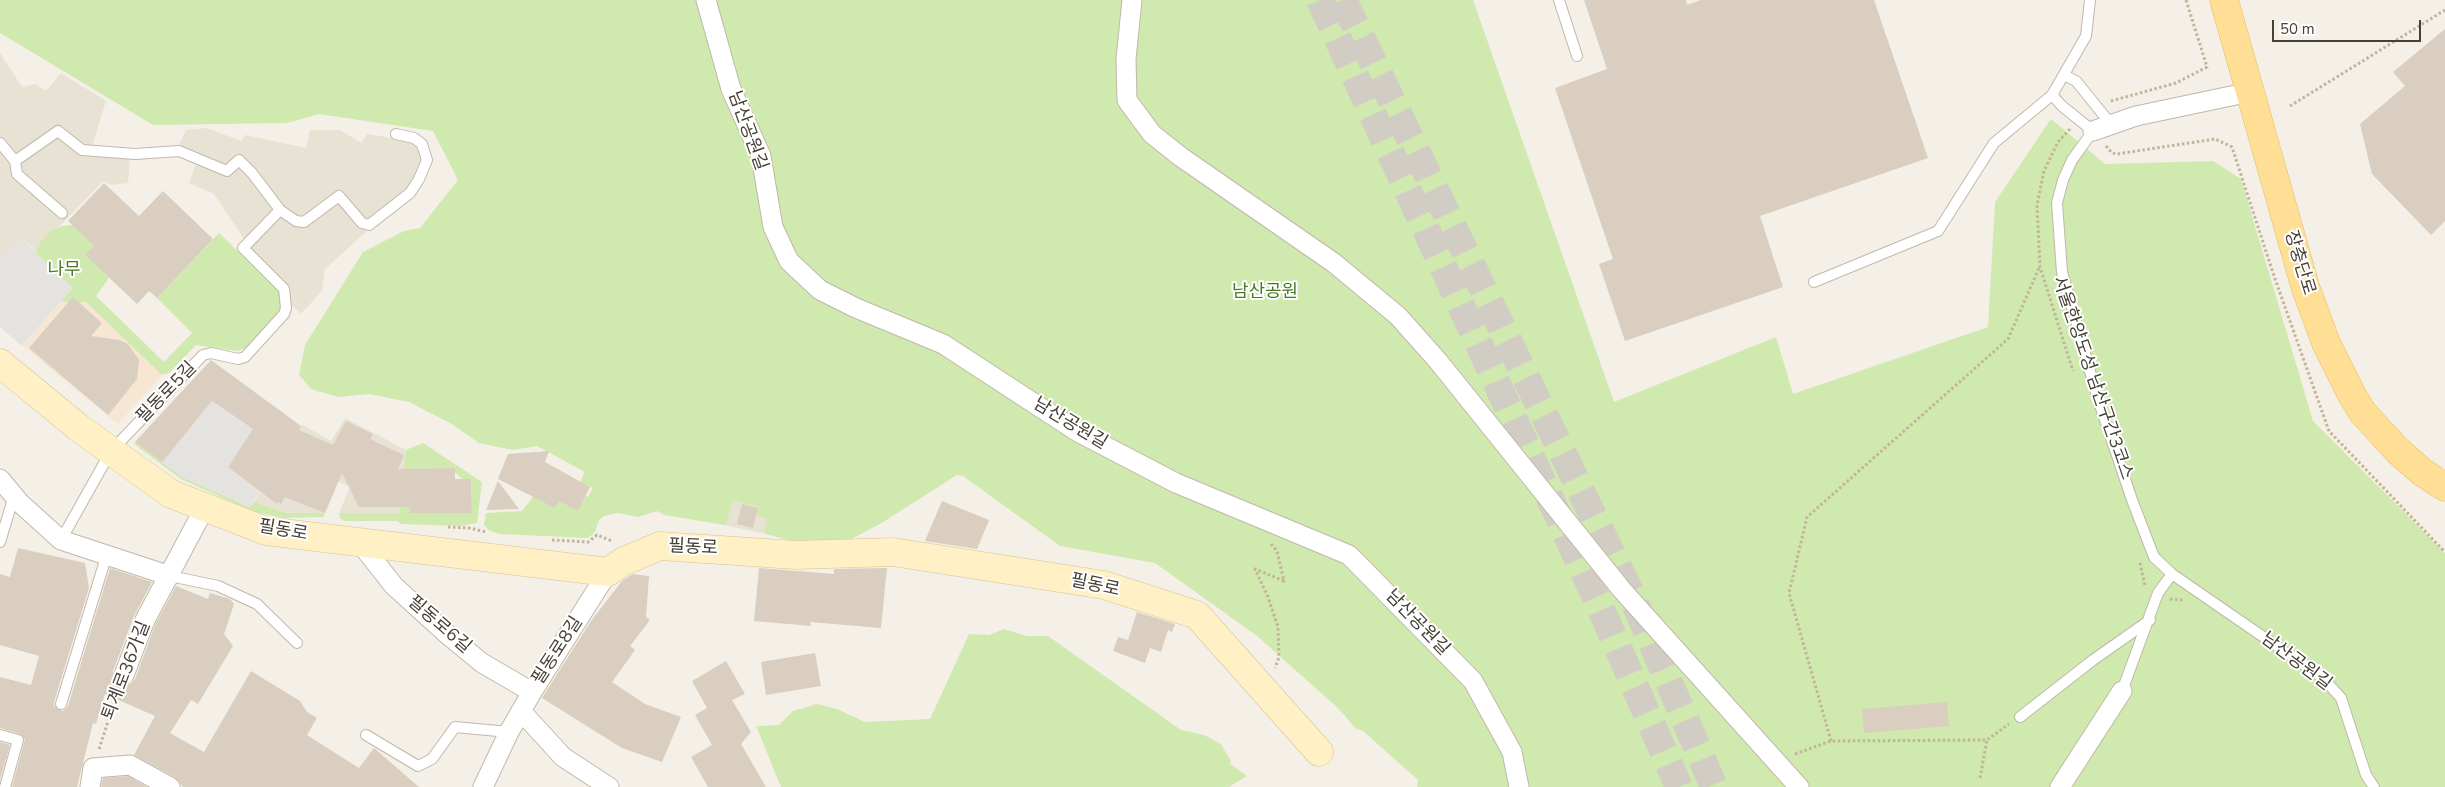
<!DOCTYPE html>
<meta charset="utf-8">
<style>
body{margin:0}
#map{position:relative;width:2445px;height:787px;overflow:hidden;background:#f4f0e7;font-family:"Nunito Sans",sans-serif}
canvas{display:block}
.scale{position:absolute;left:2272px;top:20px;width:149px;height:22px;box-sizing:border-box;border:2px solid #474036;border-top:0;padding-left:6px;font-size:15px;line-height:18px;white-space:nowrap;color:#474036;-webkit-text-stroke:4px #fff;paint-order:stroke}
</style>
<div id="map">
<canvas width="2445" height="787"></canvas>
<div class="scale">50 m</div>
</div>
<script>
const g = document.querySelector('canvas').getContext('2d');
g.lineJoin = 'round';
function fill(path, color) { g.fillStyle = color; g.fill(path, 'evenodd'); }
const toPath = rows => new Path2D(rows.map(r => 'M' + r).join(''));
function trace(path, color, width, dash) { g.strokeStyle = color; g.lineWidth = width; g.lineCap = dash ? 'butt' : 'round'; g.setLineDash(dash || []); g.stroke(path); }
function write(font, color, halo, rows, align = 'center') {
  g.font = font + ' "Nunito Sans","Noto Sans KR",sans-serif'; g.lineWidth = 4; g.setLineDash([]); g.textBaseline = 'middle'; g.strokeStyle = halo; g.fillStyle = color; for (const [text, x, y, turn = 0] of rows) {
    g.save(); g.translate(x, y); g.rotate((+turn || 0) * Math.PI / 180); g.textAlign = isNaN(turn) ? turn : align; if (halo) g.strokeText(text, 0, 0); g.fillText(text, 0, 0); g.restore();
  }
}
fill(toPath([
 [0,53,22,87,36,84,46,91,61,73,106,101,91,150,130,154,128,183,112,185,103,181,36,251,20,237,0,259],
 [207,128,241,141,245,135,306,148,310,130,340,130,362,143,367,134,410,141,420,147,423,159,415,177,405,191,367,219,362,218,343,196,303,218,296,217,283,207,239,156,226,169,178,147,186,130],
 [197,161,229,175,240,164,275,211,244,239,214,194,189,183],
 [337,202,340,202,366,232,325,269,322,291,301,314,290,303,288,286,248,247,280,214,295,224],
 [345,418,406,450,399,513,339,513,350,487,338,482,325,513,286,513,254,502,301,426,303,425,331,441],
 [375,441,404,455,393,479,361,469],
 [735,501,759,507,767,519,764,532,766,534,724,525,727,523,732,503]
]), '#e8e2d5');
fill(toPath([
 [73,288,162,375,118,424,23,346]
]), '#f6e6d2');
fill(toPath([
 [0,0,1473,0,1614,402,1776,337,1793,394,1988,327,1995,202,2051,119,2105,164,2213,161,2241,179,2313,421,2445,553,2445,787,1417,787,1418,780,1363,731,1355,728,1339,709,1257,636,1155,563,1060,546,963,476,957,475,880,524,851,539,791,541,766,534,764,532,767,519,757,515,759,507,735,501,732,503,727,523,724,525,664,515,657,511,638,517,618,513,604,516,599,520,595,532,588,538,500,534,490,531,484,525,486,513,522,511,537,492,555,508,559,501,578,510,586,496,588,497,593,488,580,482,585,472,537,446,513,450,479,443,450,423,409,402,369,394,338,397,311,389,299,375,305,345,363,252,404,231,420,228,458,180,433,131,319,114,287,123,153,125,0,33],
 [73,225,94,246,86,255,109,278,96,296,164,362,192,333,157,298,219,233,281,293,280,312,250,347,237,351,196,345,169,373,162,375,85,301,78,303,65,302,53,298,34,265,36,251,42,240,51,231,63,226],
 [135,442,182,477,250,507,254,502,286,513,325,513,324,517,282,518,252,511,181,479,134,444],
 [423,443,482,482,477,523,461,526,401,524,397,521,344,521,340,518,339,513,399,513,406,450],
 [454,468,455,472,462,479,471,479,472,513,410,513,410,469],
 [1004,629,1027,636,1048,636,1181,730,1204,735,1221,744,1231,761,1230,764,1247,776,1229,787,781,787,756,726,779,725,793,711,817,704,837,709,865,722,930,719,969,634,989,635]
]), '#d0e9af');
fill(toPath([
 [20,237,73,288,22,346,0,327,0,259],
 [212,401,253,429,228,467,260,491,250,507,182,477,161,461]
]), '#e5e3df');
fill(toPath([
 [1584,0,1686,0,1687,5,1701,0,1874,0,1928,158,1760,216,1783,287,1625,341,1599,264,1613,259,1555,88,1607,69],
 [2445,29,2445,221,2431,235,2372,174,2360,124,2405,86,2393,72],
 [104,183,139,216,163,191,213,239,157,298,149,291,137,304,85,255,94,246,68,221],
 [73,297,102,323,91,336,119,340,128,344,139,360,137,379,108,415,29,348],
 [211,360,301,426,299,430,333,445,346,421,373,434,370,439,404,455,398,469,455,468,455,479,471,479,472,513,410,513,410,507,359,507,342,473,325,513,285,497,281,504,277,502,277,504,228,467,253,429,212,401,162,462,135,442],
 [549,451,545,462,590,487,578,511,559,501,555,508,498,479,508,454],
 [498,481,519,509,486,510],
 [942,501,989,520,977,549,925,541],
 [742,504,758,508,753,528,737,524],
 [18,548,85,563,89,588,54,702,54,706,59,710,63,711,68,706,110,568,152,582,134,616,113,671,115,682,120,686,131,684,135,679,155,625,176,586,208,599,210,593,230,599,234,604,224,634,233,646,198,704,191,700,170,733,204,752,251,671,300,701,307,712,317,718,307,735,359,768,374,748,419,787,183,787,175,777,134,755,155,716,105,694,96,724,93,723,77,787,12,787,25,739,20,734,0,728,0,677,31,685,39,656,0,645,0,574,10,577],
 [759,568,834,574,834,569,887,568,881,628,810,622,811,626,754,621],
 [633,574,649,576,646,617,650,620,630,646,635,650,612,682,645,704,681,717,662,762,622,748,542,698,591,621,622,581],
 [1137,612,1175,624,1172,632,1168,630,1161,652,1150,648,1145,663,1113,651,1118,637,1128,640],
 [815,653,821,686,766,695,761,662],
 [726,661,745,694,732,700,751,732,741,744,766,787,708,787,691,757,712,745,695,715,707,708,692,681],
 [1947,702,1949,726,1864,733,1862,709],
 [0,742,10,745,0,779],
 [128,776,147,787,101,787,103,778]
]), '#d9cebf');
trace(toPath([
 [1320,0,1597,600,1679,787],
 [1343,0,1631,594,1714,787]
]), '#d1cdc4', 28, [28, 14]);
const lane = toPath([
 [1559,0,1577,56],
 [2064,75,2076,81,2110,123],
 [2052,95,2062,106,2093,131,2072,160,2063,180,2057,203,2062,272,2097,396,2132,500,2154,557,2172,574,2323,678,2341,698,2366,775,2374,787],
 [0,143,15,161],
 [62,213,17,174,15,161,58,131,82,150,135,154,179,151,227,171,239,160,252,173,280,210],
 [1814,282,1938,231,1994,143,2052,95,2086,36,2090,0],
 [61,540,111,451,203,355,211,353,238,359,245,357,284,314,286,308,284,289,243,248,280,210,296,221,304,222,339,196,362,223,369,225,410,193,419,179,427,160,422,144,414,138,396,134],
 [0,542,14,496],
 [170,576,218,586,257,604,297,643],
 [2122,691,2158,593,2172,574],
 [61,704,107,554],
 [2020,717,2093,660,2150,620],
 [0,735,18,740,5,787],
 [366,735,418,766,432,759,455,727,509,732]
]);
const street = toPath([
 [706,0,731,89,761,156,773,227,789,261,820,290,856,308,943,344,1078,432,1176,483,1349,555,1473,681,1512,752,1519,787],
 [1132,0,1126,59,1127,100,1152,134,1181,157,1334,263,1398,316,1438,361,1622,590,1799,787],
 [2093,131,2136,116,2250,92],
 [0,479,20,503,61,540,170,576],
 [360,543,394,586,448,635,482,663,532,692],
 [124,675,145,620,204,509],
 [521,711,563,757,609,787],
 [90,787,93,768,130,765,170,787],
 [483,787,509,732,532,692,608,572],
 [2060,787,2122,691]
]);
const secondary = toPath([
 [0,363,79,428,171,494,266,531,608,572,624,561,660,546,796,555,893,552,1104,585,1197,615,1319,752]
]);
const primary = toPath([
 [2224,0,2305,286,2326,343,2352,395,2363,413,2398,451,2422,472,2445,487]
]);
trace(lane, '#c0b8a9', 12);
trace(street, '#c0b8a9', 21);
trace(secondary, '#d5c496', 29);
trace(primary, '#e7bd62', 29);
trace(toPath([
 [2111,101,2176,83,2207,67,2186,0],
 [2290,106,2445,10],
 [2070,129,2058,142,2044,171,2037,205,2040,267,2073,371],
 [2106,146,2112,153,2117,154,2215,139,2232,147,2274,276,2329,431,2445,552],
 [448,527,470,528,486,532],
 [552,540,588,542,597,535,612,541],
 [1271,544,1277,551,1284,581,1255,569,1268,597,1278,627,1279,657,1275,668],
 [2140,563,2145,586],
 [2170,599,2184,600],
 [1831,741,1789,593,1807,517,2008,339,2039,268],
 [99,749,118,691],
 [1795,754,1831,741,1987,740,2009,724],
 [1980,778,1987,740]
]), '#c2b39a', 3, [2.5, 2.5]);
trace(lane, '#fff', 10);
trace(street, '#fff', 19);
trace(secondary, '#fff0c6', 28);
trace(primary, '#ffdf95', 28);
write('18px', '#474036', '#fff', [
 ["남산공원길",747,131,70],
 ["장충단로",2299,263,73],
 ["서울한양도성 남산구간3코스",2092,378,71],
 ["필동로5길",167,393,-46],
 ["남산공원길",1070,424,31],
 ["필동로",283,531,10],
 ["필동로",693,548,3],
 ["필동로",1095,586,12],
 ["남산공원길",1417,623,46],
 ["필동로6길",439,625,41],
 ["필동로8길",558,651,-57],
 ["남산공원길",2296,662,37],
 ["퇴계로36가길",127,671,-69]
]);
write('18px', '#487b27', '#fff', [
 ["나무",64,271],
 ["남산공원",1265,293]
]);
</script>
